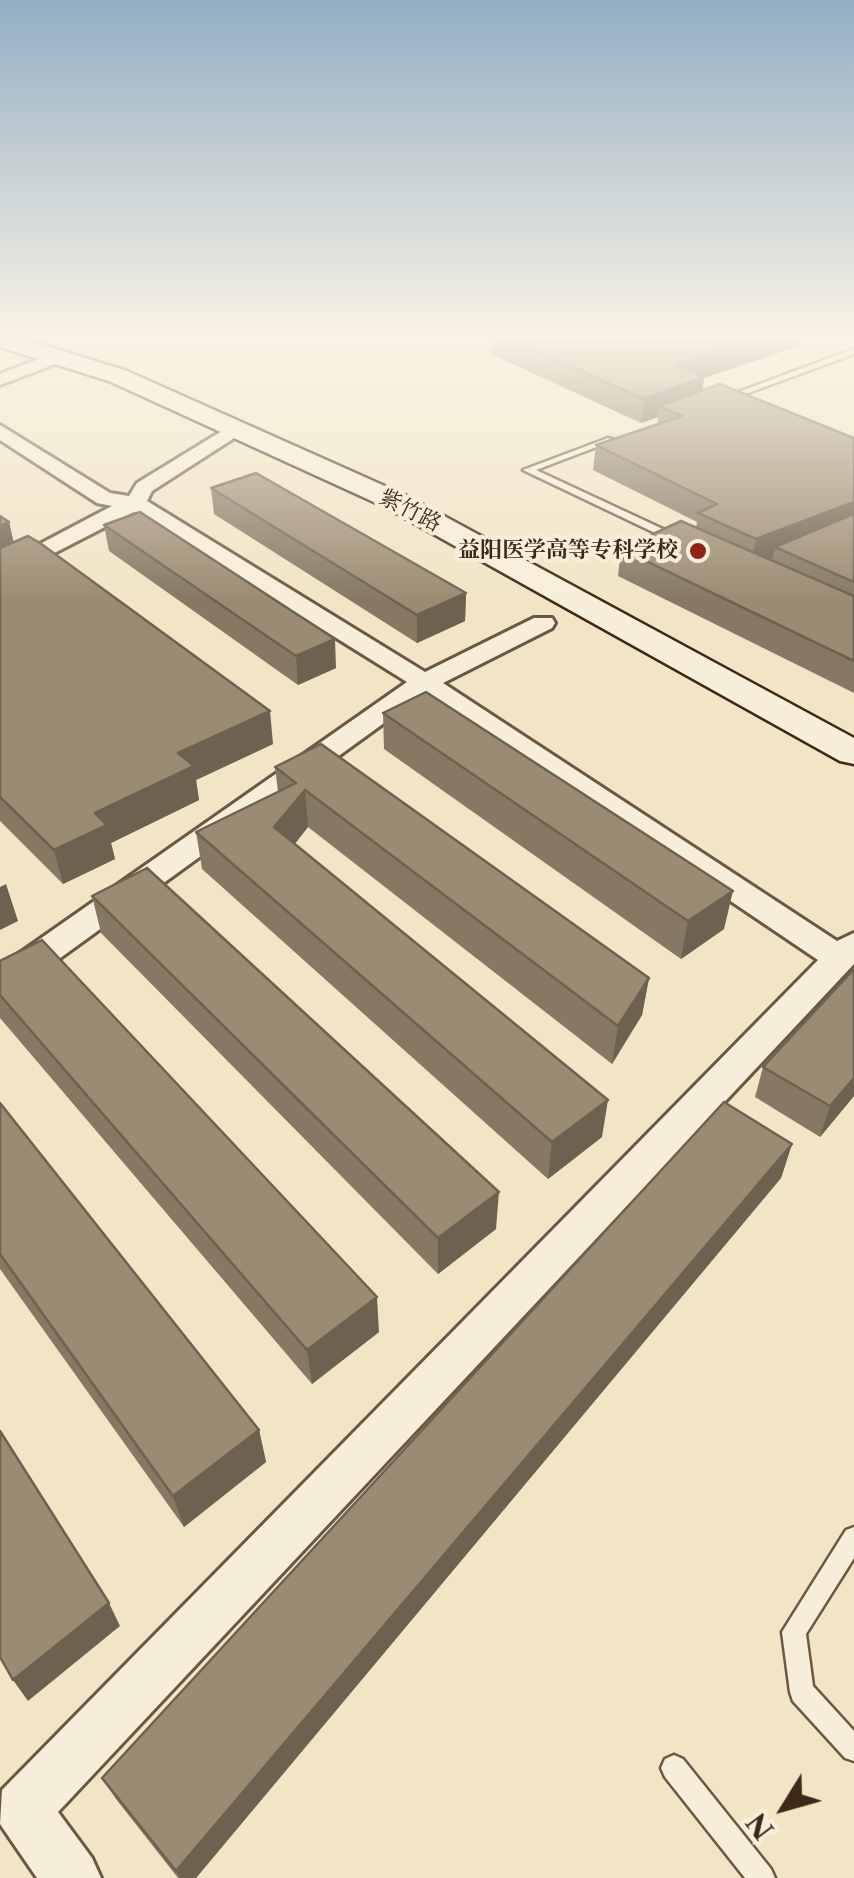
<!DOCTYPE html>
<meta charset="utf-8">
<style>
body{margin:0}
#map{position:relative;width:854px;height:1878px;overflow:hidden;background:#f2e5c6;font-family:"Libre Caslon Text",serif}
canvas{display:block}
.north{position:absolute;left:734px;top:1758px;width:100px;height:100px;-webkit-text-stroke:8px #f7eeda;paint-order:stroke;rotate:233deg;font-size:28px;font-weight:700;line-height:40px;text-align:center;color:#3e2919}
.north::after{content:'';display:block;margin:auto;width:35px;height:45px;background:#3e2919;clip-path:polygon(50% 0,100% 100%,50% 72%,0 100%)}
</style>
<div id="map">
<canvas width="854" height="1878"></canvas>
<div class="north">N</div>
</div>
<script>
const g = document.querySelector('canvas').getContext('2d');
g.lineJoin = 'round';
const toPath = rows => new Path2D(rows.map(r => 'M' + r).join(''));
function trace(path, color, width, dash) { g.strokeStyle = color; g.lineWidth = width; g.lineCap = dash ? 'butt' : 'round'; g.setLineDash(dash || []); g.stroke(path); }
function fill(path, color) { g.fillStyle = color; g.fill(path, 'evenodd'); }
function write(font, color, halo, rows, align = 'center') {
  g.font = font + ' "Libre Caslon Text","Noto Serif SC",serif'; g.lineWidth = 8; g.setLineDash([]); g.textBaseline = 'middle'; g.strokeStyle = halo; g.fillStyle = color; for (const [text, x, y, turn = 0] of rows) {
    g.save(); g.translate(x, y); g.rotate((+turn || 0) * Math.PI / 180); g.textAlign = isNaN(turn) ? turn : align; if (halo) g.strokeText(text, 0, 0); g.fillText(text, 0, 0); g.restore();
  }
}
const lane = toPath([
 [854,349,854,354,729,400,722,398,854,349],
 [608,438,615,440,536,470,680,537,680,541,672,541,523,470,608,438],
 [854,1527,854,1558,806,1634,813,1686,854,1731,854,1761,845,1758,793,1701,790,1692,782,1632,846,1530,854,1527],
 [674,1755,683,1759,771,1869,775,1878,745,1878,665,1777,661,1768,665,1759,674,1755]
]);
const street = toPath([
 [57,352,63,353,63,361,0,385,0,374,57,352],
 [235,423,245,429,242,433,152,491,147,501,425,672,534,618,552,618,555,623,552,628,443,683,837,941,854,933,854,964,58,1812,92,1858,101,1878,37,1878,0,1824,2,1790,818,960,424,694,12,993,0,996,0,967,407,682,134,512,0,581,0,565,112,506,97,503,0,440,0,425,110,493,129,496,137,483,235,423]
]);
const secondary = toPath([
 [0,338,21,338,127,371,407,496,854,738,854,764,840,761,387,508,109,381,0,347,0,338]
]);
trace(lane, '#6b5844', 5);
trace(street, '#6b5844', 6);
trace(secondary, '#3e2919', 5);
fill(lane, '#f7eeda');
fill(street, '#f7eeda');
fill(secondary, '#f7eeda');
fill(toPath([
 [492,338,801,338,799,346,704,378,702,391,854,438,854,693,618,576,621,549,696,527,697,522,593,470,596,445,657,424,658,417,641,423,491,354],
 [211,488,466,593,465,621,417,643,214,514],
 [0,516,9,522,13,542,273,744,196,780,199,800,111,843,115,859,63,884,0,821],
 [104,525,336,668,298,685,109,551],
 [383,713,724,929,681,959,384,749],
 [275,767,649,978,642,1015,612,1064,308,827,295,844,602,1137,548,1179,202,869,196,832,278,792],
 [92,896,496,1229,438,1274,101,933],
 [0,961,379,1332,312,1384,0,1018],
 [763,1067,854,1096,820,1137,755,1097],
 [0,1103,259,1430,266,1462,184,1527,0,1269],
 [792,1144,781,1178,196,1878,178,1878,116,1799,102,1778]
]), '#867863');
fill(toPath([
 [759,338,801,338,799,346,704,378,701,401,659,406,658,417,641,423,644,399,675,365],
 [854,502,854,526,775,547,773,558,751,566,756,539],
 [9,522,16,552,0,561,0,526],
 [466,593,465,621,417,643,417,615],
 [335,639,336,668,298,685,296,656],
 [270,711,273,744,196,780,199,800,111,843,115,859,63,884,54,850,95,813,178,753],
 [305,790,308,827,278,864,274,827],
 [6,884,18,921,0,930,0,887],
 [733,891,724,929,681,959,688,921],
 [649,978,642,1015,612,1064,618,1026],
 [854,1078,854,1096,820,1137,830,1106],
 [608,1100,602,1137,548,1179,552,1142],
 [792,1144,781,1178,196,1878,180,1878,176,1871],
 [499,1192,496,1229,438,1274,438,1238],
 [377,1297,379,1332,312,1384,307,1350],
 [259,1430,266,1462,184,1527,173,1496],
 [109,1603,120,1626,28,1701,13,1680]
]), '#6d6150');
const building = toPath([
 [507,338,759,338,675,365,704,377,644,399,507,338],
 [720,384,854,438,854,502,756,539,698,513,717,504,596,445,682,416,659,406,720,384],
 [256,473,466,593,417,615,211,488,256,473],
 [140,512,335,639,296,656,104,525,140,512],
 [854,514,854,582,775,547,854,514],
 [0,516,9,522,0,526,0,516],
 [681,521,854,596,854,661,621,549,681,521],
 [28,536,40,543,270,711,178,753,194,766,95,813,107,825,54,850,0,797,0,548,28,536],
 [426,692,733,891,688,921,383,713,426,692],
 [321,744,649,978,618,1026,305,790,274,827,608,1100,552,1142,196,832,296,783,275,767,321,744],
 [147,868,499,1192,438,1238,92,896,147,868],
 [42,940,377,1297,307,1350,0,995,0,961,42,940],
 [854,969,854,1078,830,1106,763,1067,854,969],
 [724,1102,792,1144,176,1871,102,1778,724,1102],
 [0,1103,259,1430,173,1496,0,1254,0,1103],
 [0,1431,109,1603,13,1680,0,1657,0,1431]
]);
fill(building, '#9c8b73');
trace(building, '#6d6150', 2.5);
const sky = g.createLinearGradient(0, 0, 0, 601);
sky.addColorStop(0, '#93aec3');
sky.addColorStop(0.56, '#f9f3e5');
sky.addColorStop(1, '#f9f3e500');
g.fillStyle = sky;
g.fillRect(0, 0, 854, 601);
for (const [x, y, r, color] of [
 [698,551,10,"#8f2418"]
]) { const dot = new Path2D(); dot.arc(x, y, r, 0, 2 * Math.PI); g.fillStyle = color; g.fill(dot); trace(dot, '#f7eeda', 4); }
write('22px', '#3e2919', '#f7eeda', [
 ["紫竹路",410,511,27]
]);
write('bold 22px', '#3e2919', '#f7eeda', [
 ["益阳医学高等专科学校",678,551]
], 'right');
</script>
